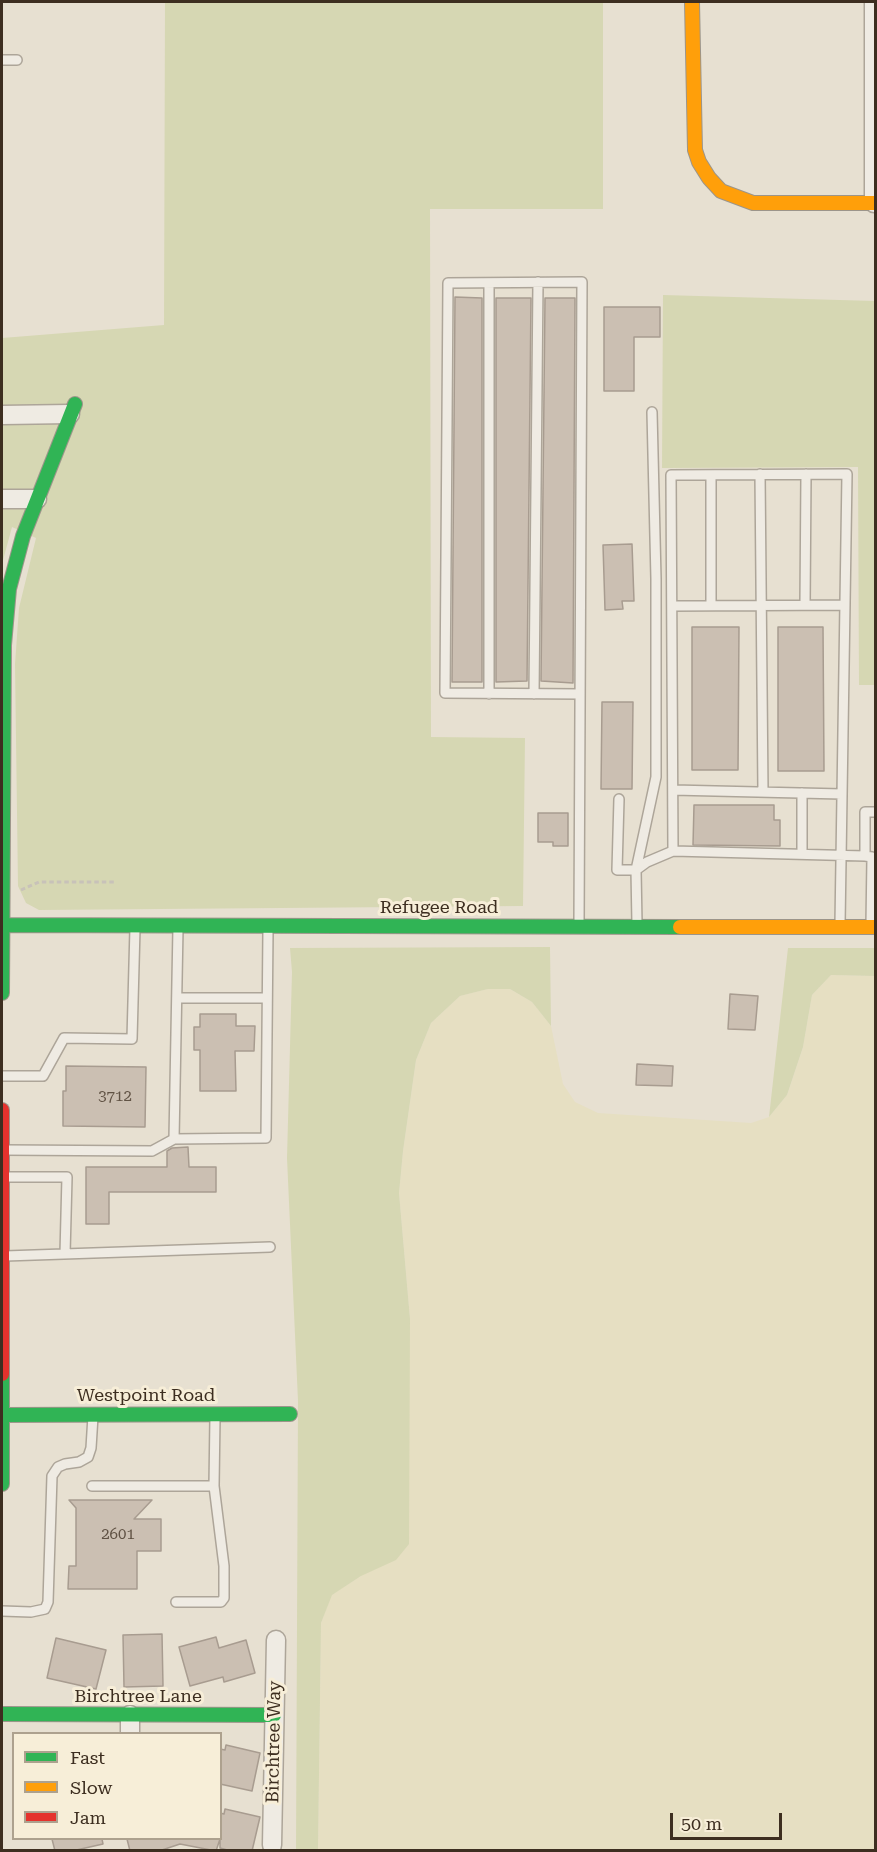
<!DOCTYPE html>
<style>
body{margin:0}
#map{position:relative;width:877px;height:1852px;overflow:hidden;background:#e7e0d1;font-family:"Roboto Serif",serif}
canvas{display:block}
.frame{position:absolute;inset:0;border:3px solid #3d2e20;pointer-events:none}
.legend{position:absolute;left:12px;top:1732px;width:210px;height:108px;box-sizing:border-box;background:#f7eed8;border:2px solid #ada18e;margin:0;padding:8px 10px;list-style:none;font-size:18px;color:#3d2e20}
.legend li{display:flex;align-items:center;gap:12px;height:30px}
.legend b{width:30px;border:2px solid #ada18e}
.scale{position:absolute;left:670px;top:1813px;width:112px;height:27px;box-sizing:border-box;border:3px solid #3d2e20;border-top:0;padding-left:8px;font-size:18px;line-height:21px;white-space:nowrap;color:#3d2e20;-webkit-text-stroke:4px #f7eed8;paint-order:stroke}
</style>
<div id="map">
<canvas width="877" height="1852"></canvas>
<div class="frame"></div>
<ul class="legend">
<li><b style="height:8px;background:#30b455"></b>Fast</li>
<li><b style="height:8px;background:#ff9f0a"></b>Slow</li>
<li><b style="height:8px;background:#e5322d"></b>Jam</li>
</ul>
<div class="scale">50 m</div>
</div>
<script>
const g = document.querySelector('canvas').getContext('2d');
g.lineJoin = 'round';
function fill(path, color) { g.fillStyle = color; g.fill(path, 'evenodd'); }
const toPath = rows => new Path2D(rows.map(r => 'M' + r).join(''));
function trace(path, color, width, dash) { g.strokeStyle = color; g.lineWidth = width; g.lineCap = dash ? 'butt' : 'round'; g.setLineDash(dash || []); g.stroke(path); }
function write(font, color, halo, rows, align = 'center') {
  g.font = font + ' "Roboto Serif",serif'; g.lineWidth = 6; g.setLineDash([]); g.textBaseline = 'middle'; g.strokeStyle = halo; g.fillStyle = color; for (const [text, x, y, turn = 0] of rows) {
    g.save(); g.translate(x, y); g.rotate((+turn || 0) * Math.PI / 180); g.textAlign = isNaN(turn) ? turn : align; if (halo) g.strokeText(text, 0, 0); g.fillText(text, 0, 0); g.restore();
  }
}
fill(toPath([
 [831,975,875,976,875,1850,318,1850,321,1623,331,1595,361,1576,410,1319,399,1193,403,1151,416,1060,431,1023,460,996,488,989,510,989,532,1002,551,1026,563,1084,575,1102,598,1113,751,1123,769,1117,787,1095,803,1047,812,995]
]), '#e6dfc2');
fill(toPath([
 [165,2,603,2,603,209,430,209,431,737,525,738,523,906,39,910,26,903,18,886,15,664,19,608,36,538,12,527,2,564,2,338,164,325],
 [663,295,875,301,875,685,859,685,858,467,662,468],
 [550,947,551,1026,532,1002,510,989,488,989,460,996,431,1023,416,1060,403,1151,399,1193,410,1319,409,1544,396,1560,361,1576,332,1595,321,1623,318,1850,296,1850,298,1401,287,1158,292,972,290,948],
 [788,948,875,948,875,976,831,975,812,995,803,1047,787,1095,769,1117]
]), '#d6d7b3');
const building = toPath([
 [455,297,482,298,482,682,452,682,455,297],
 [496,298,531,298,527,681,496,682,496,298],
 [545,298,575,298,573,683,541,681,545,298],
 [604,307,660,307,660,337,634,337,634,391,604,391,604,307],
 [632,544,634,601,622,601,623,609,605,610,603,545,632,544],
 [692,627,739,627,738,770,692,770,692,627],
 [778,627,823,627,824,771,778,771,778,627],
 [602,702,633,702,632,789,601,789,602,702],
 [694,805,774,805,774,820,780,820,780,846,693,845,694,805],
 [538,813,568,813,568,846,553,846,553,842,538,842,538,813],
 [730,994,758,996,755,1030,728,1029,730,994],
 [200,1014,236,1014,236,1026,255,1026,254,1051,235,1051,236,1091,200,1091,200,1050,194,1050,194,1027,200,1027,200,1014],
 [637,1064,673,1066,672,1086,636,1085,637,1064],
 [66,1066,146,1067,145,1127,63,1126,63,1091,66,1091,66,1066],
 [188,1147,189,1167,216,1167,216,1192,109,1192,109,1224,86,1224,86,1167,167,1167,167,1151,172,1148,188,1147],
 [69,1500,152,1500,134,1519,161,1519,161,1551,137,1551,137,1589,68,1589,69,1566,76,1566,76,1508,69,1500],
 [162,1634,163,1686,124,1687,123,1635,162,1634],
 [216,1637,219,1648,246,1640,255,1673,224,1682,223,1677,190,1686,179,1647,216,1637],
 [56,1638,106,1650,96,1689,47,1678,56,1638],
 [226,1745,260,1753,252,1791,220,1784,220,1749,225,1750,226,1745],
 [225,1809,260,1817,252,1851,231,1851,220,1848,220,1813,224,1814,225,1809],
 [52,1839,102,1839,103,1844,72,1851,55,1851,52,1839],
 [127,1839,220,1839,216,1851,180,1844,159,1851,130,1851,127,1839]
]);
fill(building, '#cbbfb2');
trace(building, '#a89c90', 1.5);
const lane = toPath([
 [2,60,17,60],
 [760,474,763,792],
 [805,605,806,474],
 [672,606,845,605],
 [711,606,711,475],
 [489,694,489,283],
 [534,694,538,282],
 [673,790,842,794],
 [802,793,802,854],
 [619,799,617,870,636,870,656,777,656,579,652,412],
 [673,851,865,856],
 [579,924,582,282,448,283,445,693,580,694],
 [637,924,636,870,647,862,673,851,671,475,847,474,840,924],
 [871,925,872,857,865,856,865,812,876,812],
 [178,928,174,1139,266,1138,268,930],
 [177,998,267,998],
 [2,1076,43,1076,64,1038,132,1039,135,928],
 [4,1150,152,1151,174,1139],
 [2,1177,67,1177,65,1254],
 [5,1256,270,1247],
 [92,1486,214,1486],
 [176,1602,221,1602,224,1598,224,1566,214,1486,215,1417],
 [2,1611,31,1612,45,1609,48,1602,52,1476,58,1467,65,1464,79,1462,88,1457,91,1448,93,1416]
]);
const street = toPath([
 [874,203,874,2],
 [2,415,70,414],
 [2,499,37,499],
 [130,1715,130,1734],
 [272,1845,276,1640]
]);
const fast = toPath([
 [2,925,680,927],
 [2,993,4,645,9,589,23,536,75,404],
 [2,1374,2,1484],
 [2,1415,290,1414],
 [2,1714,274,1715]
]);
const slow = toPath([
 [692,2,695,150,699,162,709,178,721,191,753,203,876,203],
 [680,927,876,927]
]);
const jam = toPath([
 [2,1110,2,1374]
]);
trace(lane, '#ada599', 12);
trace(street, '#ada599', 21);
trace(fast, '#9c958a', 16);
trace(slow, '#9c958a', 16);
trace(jam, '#9c958a', 16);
trace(toPath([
 [21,890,39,882,114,882]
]), '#c8c2b9', 3, [4.5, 3]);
trace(lane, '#efebe3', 9);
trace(street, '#efebe3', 18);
trace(fast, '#30b455', 14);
trace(slow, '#ff9f0a', 14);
trace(jam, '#e5322d', 14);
write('15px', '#605244', null, [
 ["3712",115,1097],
 ["2601",118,1535]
]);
write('18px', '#3d2e20', '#f7eed8', [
 ["Refugee Road",439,908],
 ["Westpoint Road",146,1396],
 ["Birchtree Lane",138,1697],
 ["Birchtree Way",274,1742,-89]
]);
</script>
